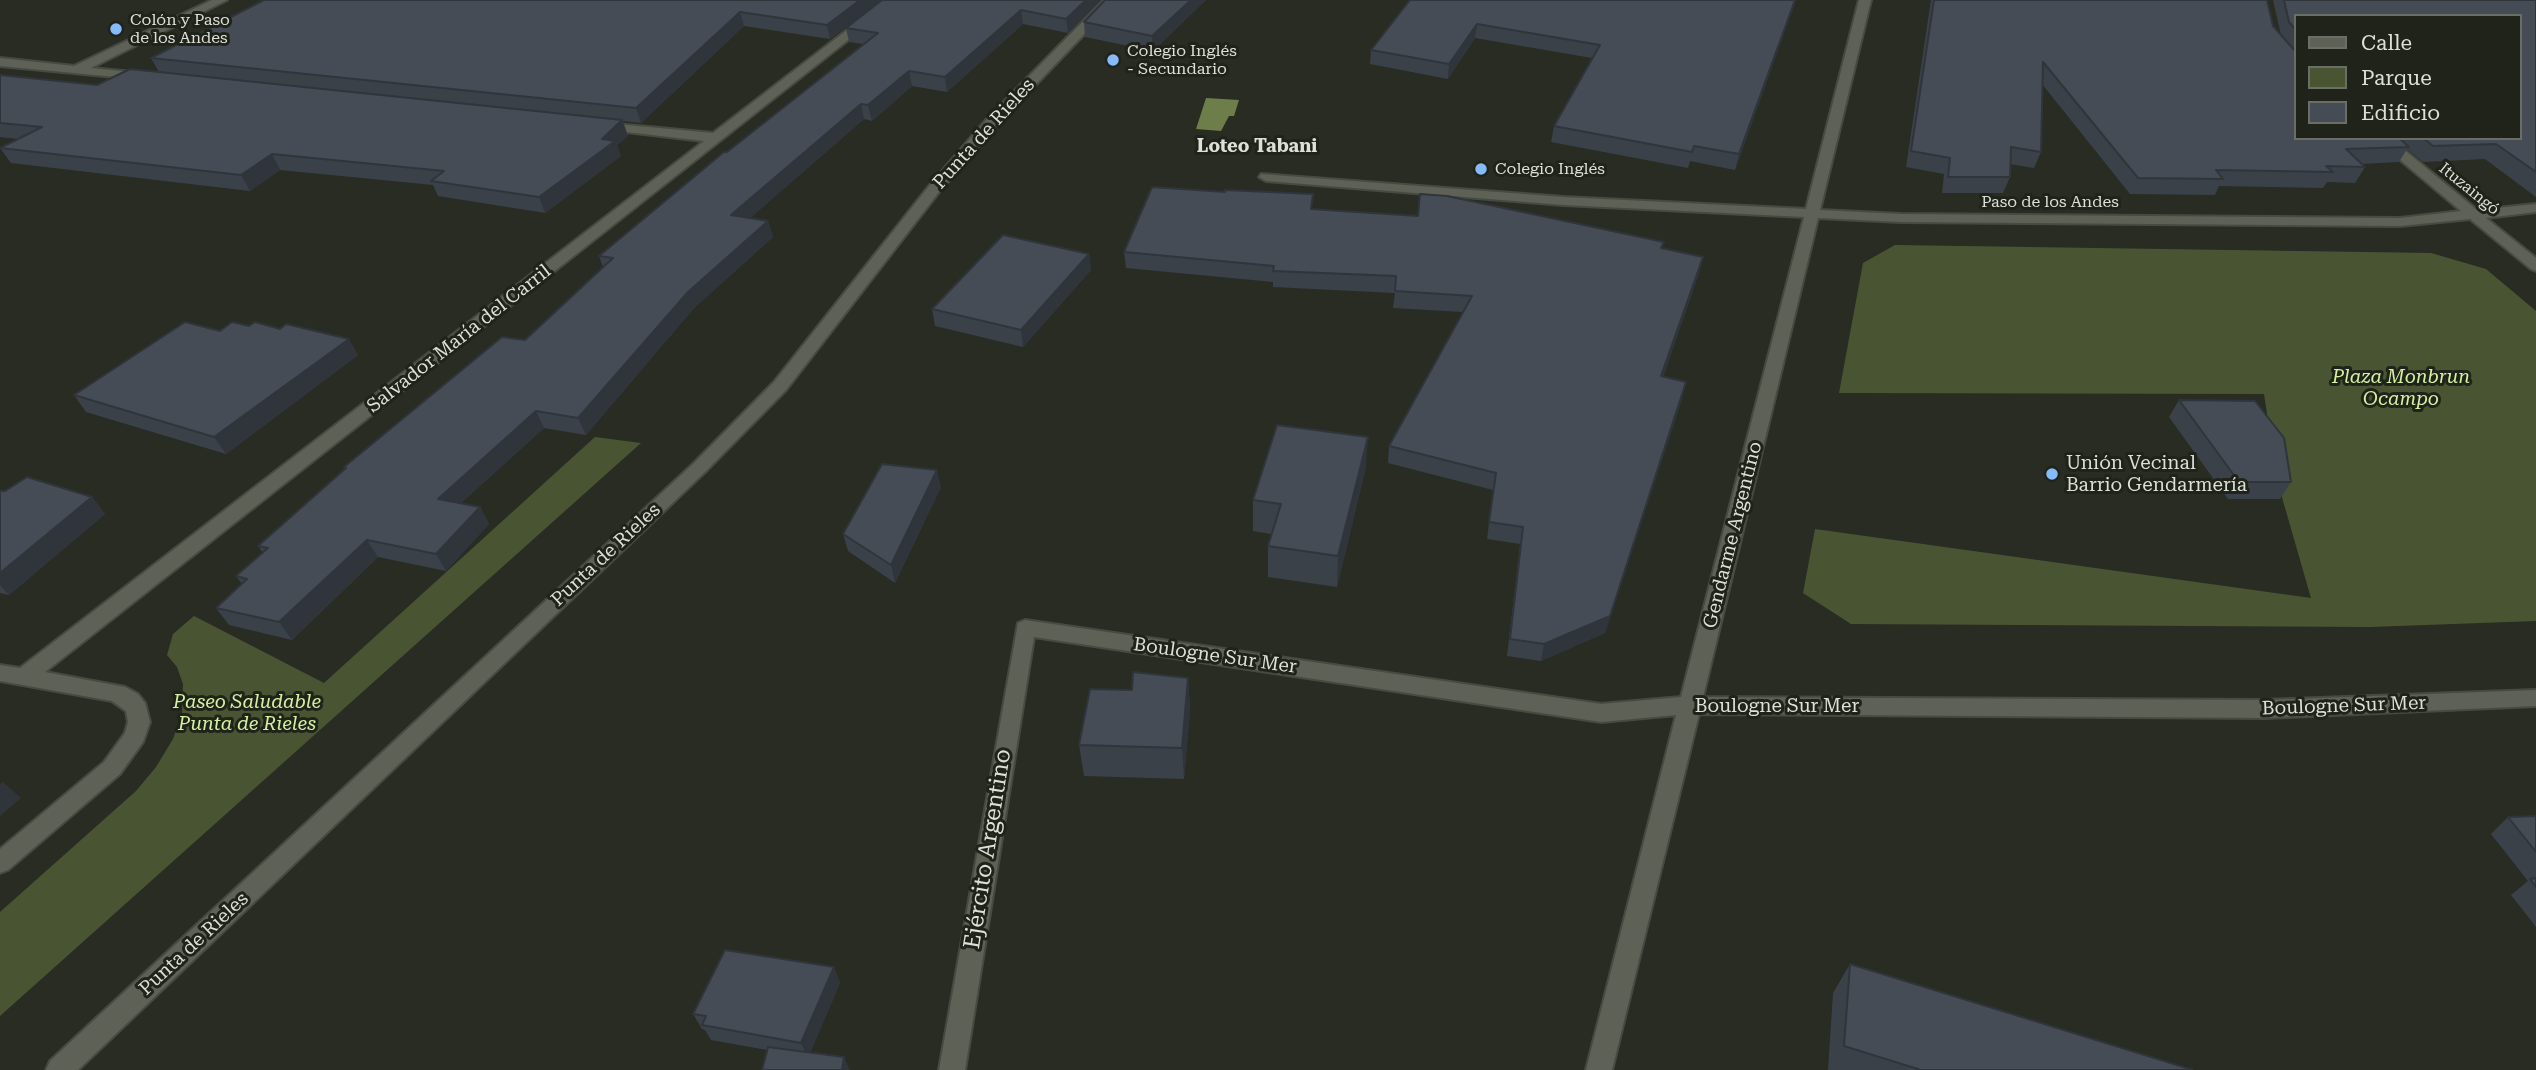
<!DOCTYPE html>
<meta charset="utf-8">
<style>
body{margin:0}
#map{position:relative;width:2536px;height:1070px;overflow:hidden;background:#292c23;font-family:"Roboto Serif",serif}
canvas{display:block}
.legend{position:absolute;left:2294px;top:14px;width:228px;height:126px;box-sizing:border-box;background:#1f2319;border:2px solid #6b6e66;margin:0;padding:9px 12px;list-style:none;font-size:21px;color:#dddfd9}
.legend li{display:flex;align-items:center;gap:14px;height:35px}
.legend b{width:35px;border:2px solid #6b6e66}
</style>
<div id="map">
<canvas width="2536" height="1070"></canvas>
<ul class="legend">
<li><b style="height:9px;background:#5d6156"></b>Calle</li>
<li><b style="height:19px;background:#495532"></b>Parque</li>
<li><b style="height:19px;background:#454c55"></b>Edificio</li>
</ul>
</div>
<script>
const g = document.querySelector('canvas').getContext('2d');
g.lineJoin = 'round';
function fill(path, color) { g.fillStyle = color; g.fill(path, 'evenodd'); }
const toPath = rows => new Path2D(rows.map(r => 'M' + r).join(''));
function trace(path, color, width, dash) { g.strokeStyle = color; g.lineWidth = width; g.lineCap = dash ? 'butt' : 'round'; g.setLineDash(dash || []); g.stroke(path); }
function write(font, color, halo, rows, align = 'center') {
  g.font = font + ' "Roboto Serif",serif'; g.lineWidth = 6; g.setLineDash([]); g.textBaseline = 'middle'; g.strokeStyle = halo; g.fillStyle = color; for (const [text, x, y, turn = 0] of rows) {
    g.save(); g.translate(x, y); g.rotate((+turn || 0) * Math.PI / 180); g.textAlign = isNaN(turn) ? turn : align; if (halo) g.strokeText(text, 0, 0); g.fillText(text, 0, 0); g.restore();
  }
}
fill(toPath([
 [1895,245,2431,253,2486,269,2536,311,2536,621,2370,627,1851,624,1803,593,1815,529,2311,598,2277,480,2264,394,1839,393,1863,263],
 [595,437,641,443,0,1016,0,912,136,791,156,767,173,739,182,714,183,684,177,667,167,655,173,634,194,616,324,683]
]), '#495532');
fill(toPath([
 [1206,98,1239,100,1234,116,1229,116,1221,131,1196,129]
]), '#6d7e4b');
const minor = toPath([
 [212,0,227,0,91,68,142,73,148,77,147,80,0,66,0,58,74,66,212,0],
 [886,0,899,0,45,672,125,687,138,694,145,703,150,722,143,742,120,774,8,870,0,873,0,849,104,762,125,733,128,722,126,711,112,701,0,681,0,665,20,668,704,141,600,129,593,125,595,122,713,133,886,0],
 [1859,0,1871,0,1820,210,1901,214,2400,218,2461,211,2374,138,2390,138,2477,210,2536,204,2536,212,2486,218,2536,258,2536,271,2531,269,2470,219,2400,226,1901,222,1818,218,1703,697,2265,700,2536,690,2536,706,2265,718,1699,714,1612,1070,1586,1070,1676,715,1601,722,1034,637,965,1070,939,1070,1018,623,1025,620,1601,704,1681,697,1804,217,1564,205,1266,181,1259,177,1261,174,1564,197,1806,209,1859,0]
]);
const tertiary = toPath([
 [1104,0,1117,0,996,126,939,192,786,390,705,472,78,1070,46,1070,50,1061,693,464,774,382,929,186,986,120,1104,0]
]);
trace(minor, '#474a41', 4);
trace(tertiary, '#474a41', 4);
fill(minor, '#5d6156');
fill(tertiary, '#5d6156');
fill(toPath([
 [882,0,830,39,744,26,641,123,623,121,628,136,617,145,621,156,545,213,438,196,433,185,280,170,250,191,11,163,0,148,18,139,0,137,0,75,97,85,159,72,151,58],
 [882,0,1101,0,1068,33,1023,24,947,92,912,86,872,121,864,119,750,218,768,221,773,237,694,308,586,435,544,428,461,503,480,507,489,524,446,571,378,557,292,640,229,625,216,608,242,584,236,576,263,553,258,546,345,469,344,467,525,340,603,267,599,256,727,152,863,44,849,42,846,28],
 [1105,0,1206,0,1153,51,1085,37,1084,22],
 [1410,0,1796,0,1735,170,1690,161,1688,168,1551,142,1554,126,1592,58,1475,38,1448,79,1370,64,1371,50],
 [1931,0,2267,0,2273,26,2281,35,2273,0,2536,0,2536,197,2485,159,2423,162,2407,149,2399,162,2361,164,2365,167,2355,183,2327,182,2323,188,2219,186,2215,195,2130,194,2042,84,2041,152,2034,168,2010,164,2010,177,2003,193,1942,193,1944,174,1906,167],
 [2296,16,2520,138,2296,138],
 [1225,192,1312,209,1662,249,1703,257,1699,273,1663,377,1682,399,1605,633,1541,661,1507,656,1520,544,1487,539,1493,490,1388,463,1389,446,1463,312,1393,308,1395,293,1273,287,1273,282,1126,268,1124,252],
 [1089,254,1091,270,1023,347,935,326,932,309],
 [220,331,358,355,226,454,86,412,74,395],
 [2179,400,2291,482,2280,499,2228,499,2169,417],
 [1366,467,1337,587,1268,577,1268,546,1271,534,1253,531,1253,500],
 [941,487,895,583,848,551,843,534],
 [0,491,92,497,105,514,9,595,0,593],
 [1188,678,1190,710,1184,779,1084,776,1079,745,1132,690],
 [2536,816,2536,927,2511,895,2528,881,2491,834,2508,817],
 [1850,964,2193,1070,1828,1070,1833,993],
 [834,967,840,983,810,1053,767,1050,711,1040,705,1030,702,1029,693,1014]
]), '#3b4149');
fill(toPath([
 [860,0,882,0,830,39,827,25],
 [1086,0,1101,0,1068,33,1066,19],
 [1191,0,1206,0,1153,51,1152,36],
 [1795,0,1796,0,1735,170,1739,154],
 [1021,10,1023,24,947,92,945,77],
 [740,12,744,26,641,123,636,108],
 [1477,24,1475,38,1448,79,1449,64],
 [909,71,912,86,872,121,868,105],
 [861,104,864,119,735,231,731,215],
 [622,120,628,136,617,145,621,156,545,213,539,197],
 [272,154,280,170,250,191,241,175],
 [768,221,773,237,694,308,586,435,578,418,688,292],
 [1089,254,1091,270,1023,347,1021,330],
 [1703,257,1699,273,1657,393,1661,376],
 [349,339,358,355,226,454,214,437],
 [1686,382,1682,399,1605,633,1541,661,1544,644],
 [536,411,544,428,447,516,438,499],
 [1368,437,1366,467,1337,587,1338,556],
 [937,470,941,487,895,583,891,565],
 [92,497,105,514,9,595,0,585,0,573],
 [480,507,489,524,446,571,436,554],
 [367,540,378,557,292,640,279,622],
 [1188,678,1190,710,1184,779,1182,748],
 [3,782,21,798,0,816,0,784],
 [834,967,840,983,808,1058,801,1043],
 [844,1057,850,1070,842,1070]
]), '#30353c');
const building = toPath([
 [264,0,860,0,827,25,740,12,636,108,151,58,264,0],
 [882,0,1086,0,1066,19,1021,10,945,77,909,71,868,105,861,104,731,215,768,221,688,292,578,418,536,411,438,499,480,507,436,554,367,540,279,622,216,608,247,579,236,576,268,548,258,546,346,468,344,467,502,337,525,340,613,258,599,256,724,152,727,152,878,33,846,28,882,0],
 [1105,0,1191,0,1152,36,1084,22,1105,0],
 [1410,0,1795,0,1739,154,1694,146,1692,152,1554,126,1600,45,1477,24,1449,64,1371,50,1410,0],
 [1934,0,2267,0,2273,26,2296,52,2296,138,2399,138,2409,147,2346,149,2365,167,2326,166,2333,172,2216,170,2223,179,2138,178,2043,62,2041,152,2011,147,2010,177,1948,177,1950,158,1911,151,1934,0],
 [2284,0,2536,0,2536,172,2496,144,2433,146,2423,138,2520,138,2520,16,2296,16,2296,30,2289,22,2284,0],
 [130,69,622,120,602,139,615,141,539,197,431,181,444,171,272,154,241,175,0,148,42,127,0,123,0,75,97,85,130,69],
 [1152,187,1225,192,1225,190,1313,194,1311,209,1418,216,1420,194,1447,196,1664,242,1661,248,1703,257,1661,376,1686,382,1610,616,1544,644,1510,639,1523,527,1489,522,1496,473,1389,446,1472,296,1395,291,1396,276,1273,271,1274,266,1124,252,1152,187],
 [1003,235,1089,254,1021,330,932,309,1003,235],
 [185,322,220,331,232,322,249,326,255,322,280,329,286,324,349,339,214,437,74,395,185,322],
 [2179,400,2255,401,2284,438,2291,482,2239,482,2179,400],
 [1277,425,1368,437,1338,556,1268,546,1281,504,1253,500,1277,425],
 [882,464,937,470,891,565,843,534,882,464],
 [27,477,92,497,0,573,0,491,5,491,27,477],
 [1133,672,1188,678,1182,748,1079,745,1090,689,1132,690,1133,672],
 [2536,816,2536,852,2508,817,2536,816],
 [2536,878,2536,887,2530,879,2536,878],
 [725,950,834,967,801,1043,702,1025,706,1016,693,1014,725,950],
 [1850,964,2193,1070,1921,1070,1844,1046,1850,964],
 [768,1047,844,1057,842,1070,762,1070,768,1047]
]);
fill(building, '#454c55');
trace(building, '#30353c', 2);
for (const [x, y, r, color] of [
 [116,29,7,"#86bbfb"],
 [1113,60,7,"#86bbfb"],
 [1481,169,7,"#86bbfb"],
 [2052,474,7,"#86bbfb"]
]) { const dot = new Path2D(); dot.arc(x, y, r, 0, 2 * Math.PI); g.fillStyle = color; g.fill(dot); trace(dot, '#1f2319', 2.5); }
write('16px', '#dddfd9', '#1f2319', [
 ["Colón y Paso",130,20],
 ["de los Andes",130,38],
 ["Colegio Inglés",1127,51],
 ["- Secundario",1127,69],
 ["Colegio Inglés",1495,169]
], 'left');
write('16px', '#dddfd9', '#1f2319', [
 ["Ituzaingó",2469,189,39],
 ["Paso de los Andes",2050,202]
]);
write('bold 18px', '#dddfd9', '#1f2319', [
 ["Loteo Tabani",1257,147]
]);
write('19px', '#dddfd9', '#1f2319', [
 ["Punta de Rieles",984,134,-48],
 ["Salvador María del Carril",459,339,-38],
 ["Gendarme Argentino",1733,535,-76],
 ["Punta de Rieles",606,555,-43],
 ["Boulogne Sur Mer",1215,656,8],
 ["Boulogne Sur Mer",1777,706],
 ["Boulogne Sur Mer",2344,706,-2],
 ["Punta de Rieles",194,944,-43]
]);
write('italic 19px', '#d6f1a2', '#1f2319', [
 ["Plaza Monbrun",2401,377],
 ["Ocampo",2401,399],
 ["Paseo Saludable",247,702],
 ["Punta de Rieles",247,724]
]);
write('19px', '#dddfd9', '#1f2319', [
 ["Unión Vecinal",2066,463],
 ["Barrio Gendarmería",2066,485]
], 'left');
write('23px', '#dddfd9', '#1f2319', [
 ["Ejército Argentino",988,849,-81]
]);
</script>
